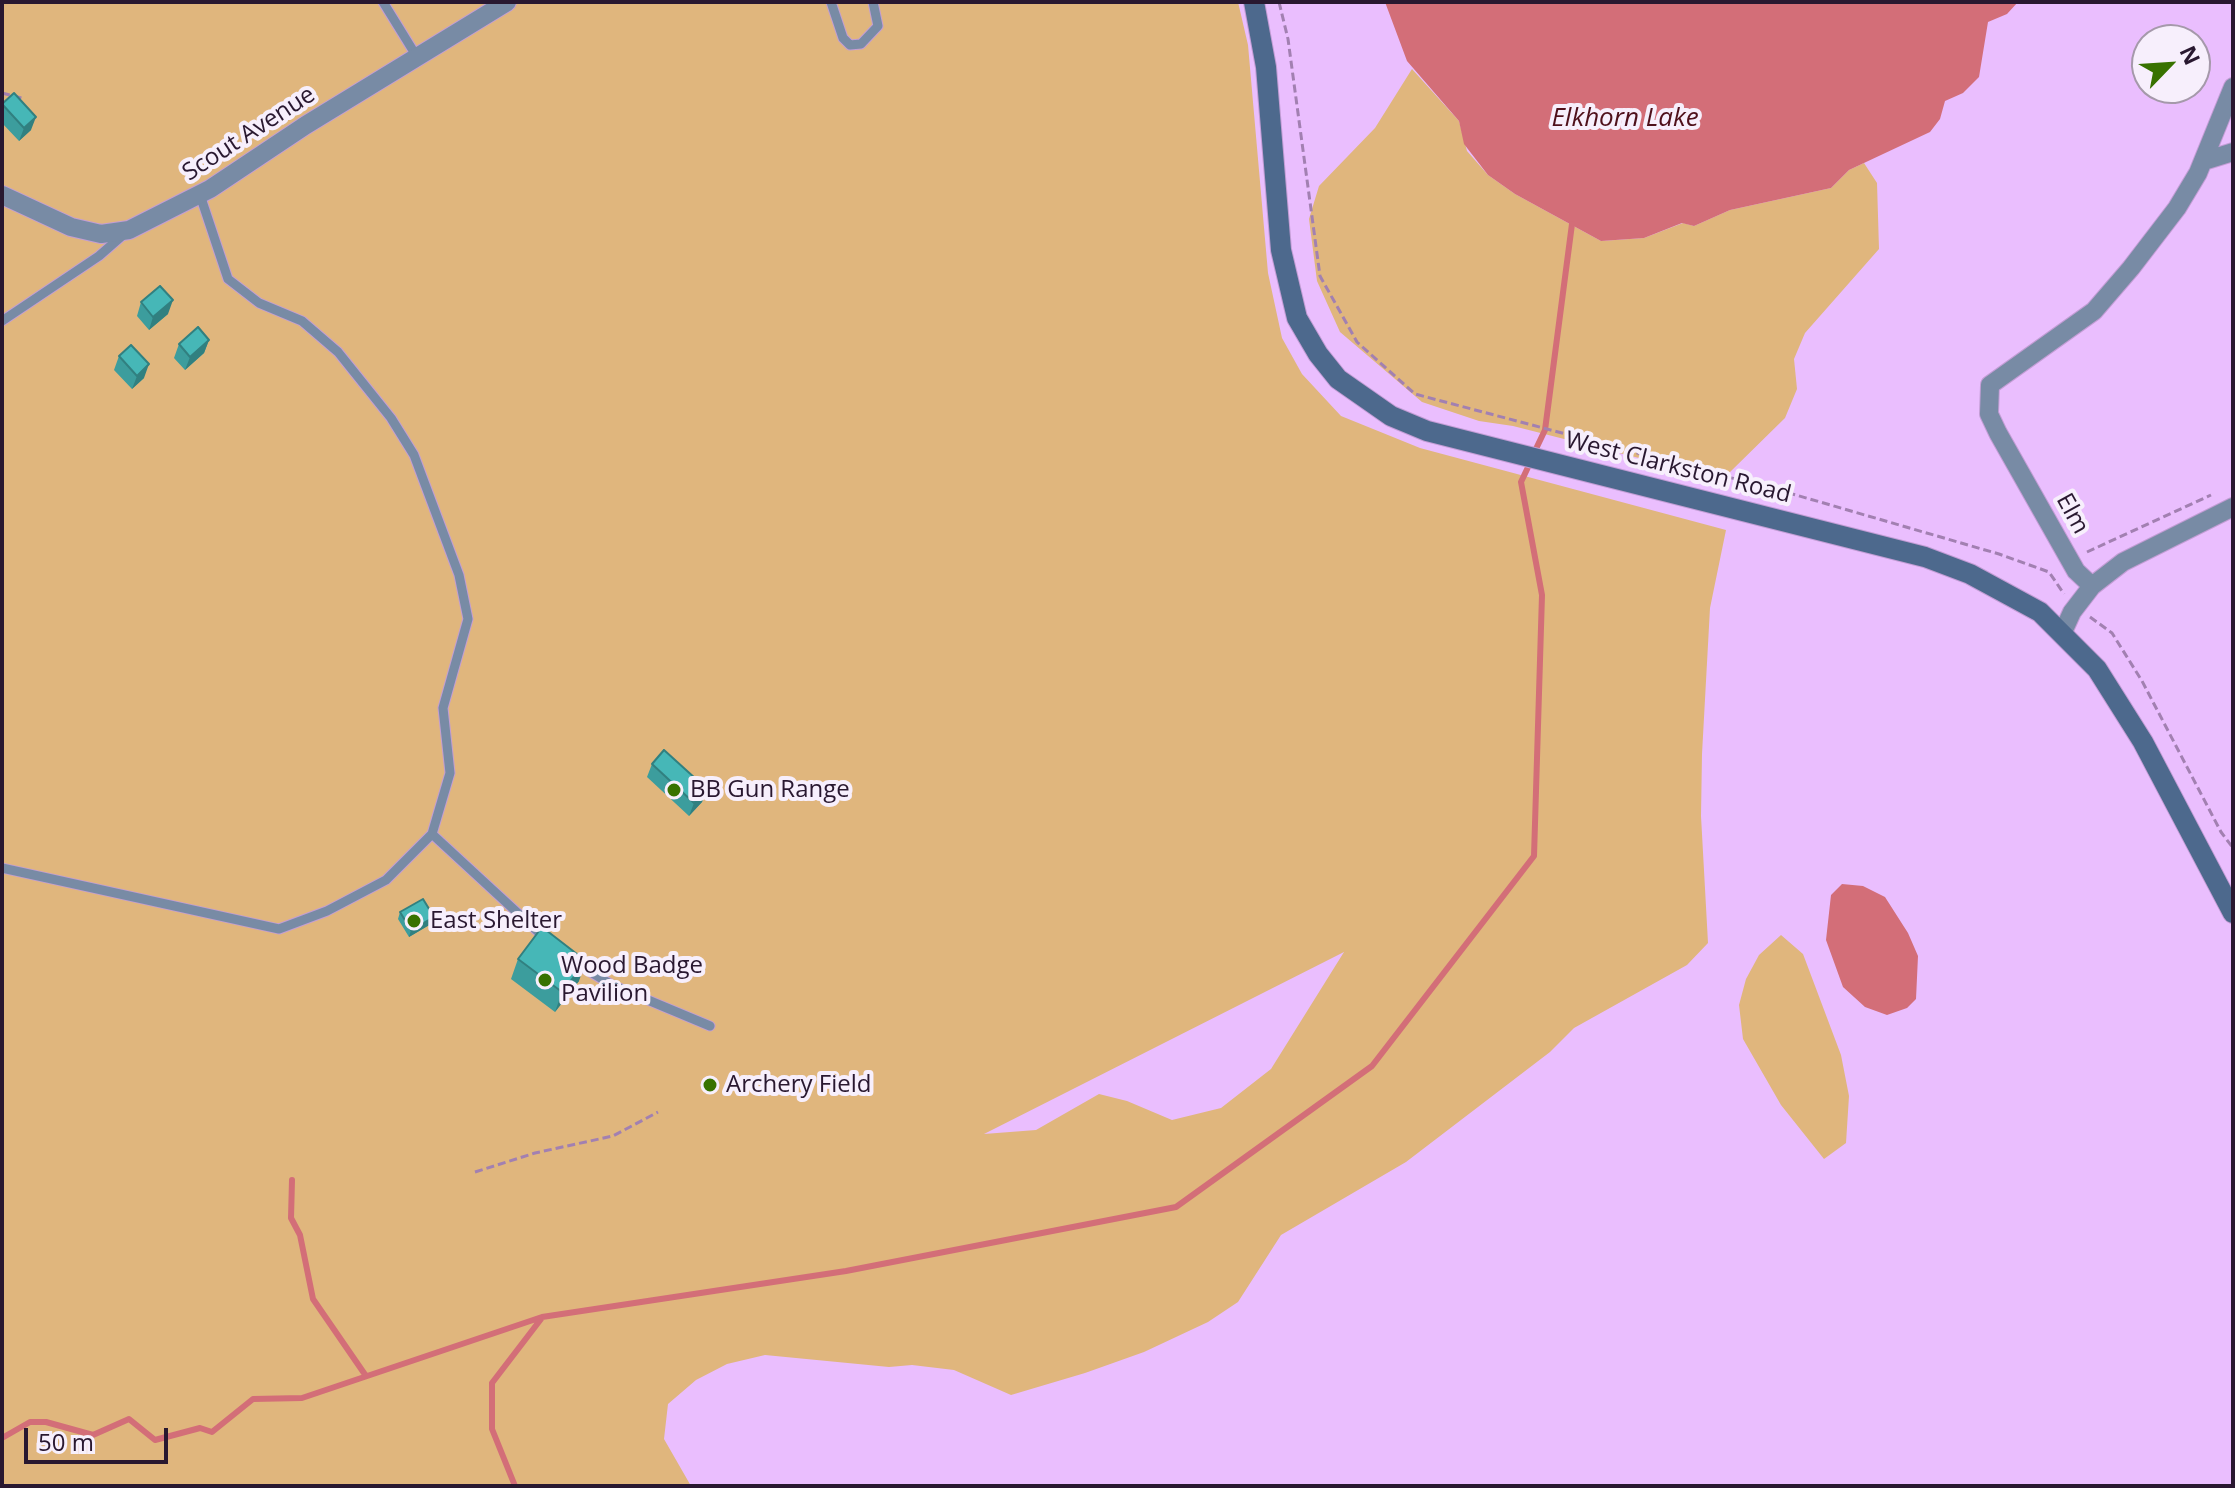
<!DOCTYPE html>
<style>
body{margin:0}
#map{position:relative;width:2235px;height:1488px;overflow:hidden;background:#eabefe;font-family:"Open Sans",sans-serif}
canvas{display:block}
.frame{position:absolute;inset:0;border:4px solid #291830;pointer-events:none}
.north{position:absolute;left:2131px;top:24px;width:80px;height:80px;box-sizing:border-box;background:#f7effc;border:2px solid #a599aa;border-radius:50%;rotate:65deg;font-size:22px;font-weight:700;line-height:32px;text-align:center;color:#291830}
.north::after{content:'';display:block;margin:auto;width:28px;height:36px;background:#387200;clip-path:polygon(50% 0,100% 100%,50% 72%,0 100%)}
.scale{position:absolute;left:24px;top:1428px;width:144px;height:36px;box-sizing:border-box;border:4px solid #291830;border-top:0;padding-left:10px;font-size:24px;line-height:28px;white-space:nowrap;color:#291830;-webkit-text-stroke:6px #f7effc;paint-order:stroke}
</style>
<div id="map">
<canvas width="2235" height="1488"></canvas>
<div class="frame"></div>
<div class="north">N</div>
<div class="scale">50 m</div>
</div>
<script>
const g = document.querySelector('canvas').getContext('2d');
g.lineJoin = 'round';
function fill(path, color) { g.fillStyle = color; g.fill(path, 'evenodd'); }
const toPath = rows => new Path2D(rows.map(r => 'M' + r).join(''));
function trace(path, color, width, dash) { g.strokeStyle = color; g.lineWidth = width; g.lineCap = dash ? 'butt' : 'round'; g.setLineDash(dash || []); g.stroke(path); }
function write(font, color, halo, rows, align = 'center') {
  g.font = font + ' "Open Sans",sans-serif'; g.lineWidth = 8; g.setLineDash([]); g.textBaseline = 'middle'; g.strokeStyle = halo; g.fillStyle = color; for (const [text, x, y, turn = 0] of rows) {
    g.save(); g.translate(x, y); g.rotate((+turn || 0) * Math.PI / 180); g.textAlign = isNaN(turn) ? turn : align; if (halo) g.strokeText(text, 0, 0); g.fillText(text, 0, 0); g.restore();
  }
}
fill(toPath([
 [2,2,1238,2,1248,45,1268,273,1282,338,1302,374,1341,416,1420,448,1726,530,1710,608,1702,754,1701,816,1708,943,1687,965,1574,1028,1550,1052,1406,1162,1281,1235,1238,1302,1208,1322,1144,1352,1085,1373,1011,1395,954,1370,912,1365,889,1367,765,1355,727,1364,696,1380,668,1404,664,1439,691,1486,2,1486],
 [1344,952,1271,1069,1221,1108,1172,1120,1127,1101,1099,1094,1036,1130,984,1134],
 [1412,69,1459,121,1467,151,1488,175,1515,194,1601,241,1644,238,1683,223,1694,226,1730,210,1831,188,1849,170,1864,163,1877,183,1879,249,1805,333,1794,359,1797,389,1785,418,1729,473,1698,473,1513,426,1479,421,1422,402,1340,332,1317,281,1309,219,1319,186,1375,128],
 [1781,935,1803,954,1841,1055,1849,1096,1846,1143,1824,1159,1781,1105,1743,1039,1739,1005,1746,979,1759,955]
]), '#e0b67d');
fill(toPath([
 [1385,2,2018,2,2007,14,1988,22,1979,77,1963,93,1945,101,1940,119,1930,132,1849,170,1831,188,1730,210,1694,226,1682,223,1644,238,1601,241,1515,194,1488,175,1464,144,1459,121,1407,61],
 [1842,884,1863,886,1885,897,1908,933,1918,956,1916,999,1907,1008,1887,1015,1865,1007,1843,987,1826,940,1831,895]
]), '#d36e78');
trace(toPath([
 [1534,453,1545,430,1572,224],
 [292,1180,291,1218,300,1235,313,1299,366,1376],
 [2,1438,30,1422,46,1422,93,1435,129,1419,155,1440,200,1428,212,1432,253,1399,302,1398,542,1317,846,1271,1176,1207,1372,1066,1534,856,1542,595,1521,482,1530,463],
 [515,1486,492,1429,492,1383,541,1319]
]), '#d36e78', 6);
const service = toPath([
 [383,2,417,57],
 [831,2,843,38,850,45,861,44,878,26,873,2],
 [2,321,99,256,123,235],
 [432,834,547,940],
 [2,868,279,929,327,911,386,880,432,834,450,773,443,708,468,619,459,575,414,455,391,418,338,352,302,321,259,303,228,279,200,195],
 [574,962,612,985,710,1026]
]);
const minor = toPath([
 [2204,161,2233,152],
 [2,195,71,227,101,234,129,230,210,189,306,125,507,2],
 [2092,586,2076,571,1998,433,1989,414,1990,385,2094,311,2131,268,2177,208,2198,173,2233,87],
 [2062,634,2072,612,2092,586,2123,562,2233,507]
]);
const secondary = toPath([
 [1254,2,1266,67,1281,250,1297,318,1318,354,1338,379,1391,416,1427,431,1925,557,1970,574,2040,612,2097,669,2143,742,2233,913]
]);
trace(service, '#c39dd5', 11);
trace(minor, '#c39dd5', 20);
trace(secondary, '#c39dd5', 22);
trace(toPath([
 [1279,2,1288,39,1320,276,1357,342,1415,394,1796,495,1999,554,2049,572,2064,594],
 [2,93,22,98],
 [2087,552,2211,495],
 [2090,617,2112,633,2142,681,2221,832,2233,848],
 [475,1172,535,1153,613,1136,658,1112]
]), '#a280b1', 3, [8, 4]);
trace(service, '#788ba5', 9);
trace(minor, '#788ba5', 18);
trace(secondary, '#4d698d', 20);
fill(toPath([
 [2,104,31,130,19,141,2,123],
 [141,302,168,314,149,330,137,316],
 [209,340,204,353,185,370,174,358,179,344],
 [119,356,144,378,132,389,114,370],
 [652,764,707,789,702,802,689,816,647,777],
 [400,912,434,917,431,924,409,937,398,919],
 [518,959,579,981,555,1012,511,979]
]), '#3c9d9d');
fill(toPath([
 [36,117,31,130,19,141,24,128],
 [173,300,168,314,149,330,153,317],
 [209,340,204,353,185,370,190,357],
 [149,364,144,378,132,389,137,376],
 [707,789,702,802,689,816,694,803],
 [434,917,431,924,409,937,411,930],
 [586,961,579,981,555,1012,562,992]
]), '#318080');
const building = toPath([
 [14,93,36,117,24,128,2,104,14,93],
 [160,286,173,300,153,317,141,302,160,286],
 [198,327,209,340,190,357,179,344,198,327],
 [131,345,149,364,137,376,119,356,131,345],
 [664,750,707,789,694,803,652,764,664,750],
 [423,899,434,917,411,930,400,912,423,899],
 [542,927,586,961,562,992,518,959,542,927]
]);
fill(building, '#46b7b7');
trace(building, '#318080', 2);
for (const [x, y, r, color] of [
 [674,790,8,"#387200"],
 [414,921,8,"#387200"],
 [545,980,8,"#387200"],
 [710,1085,8,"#387200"]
]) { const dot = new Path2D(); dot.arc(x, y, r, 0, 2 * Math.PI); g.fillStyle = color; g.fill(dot); trace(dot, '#f7effc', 3); }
write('24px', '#291830', '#f7effc', [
 ["Scout Avenue",249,134,-33],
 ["West Clarkston Road",1678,468,14],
 ["Elm",2072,514,61]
]);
write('24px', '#291830', '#f7effc', [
 ["BB Gun Range",690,790],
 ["East Shelter",430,921],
 ["Wood Badge",561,966],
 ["Pavilion",561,994],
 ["Archery Field",726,1085]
], 'left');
write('italic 26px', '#4f101b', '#f7effc', [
 ["Elkhorn Lake",1625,119]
]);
</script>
